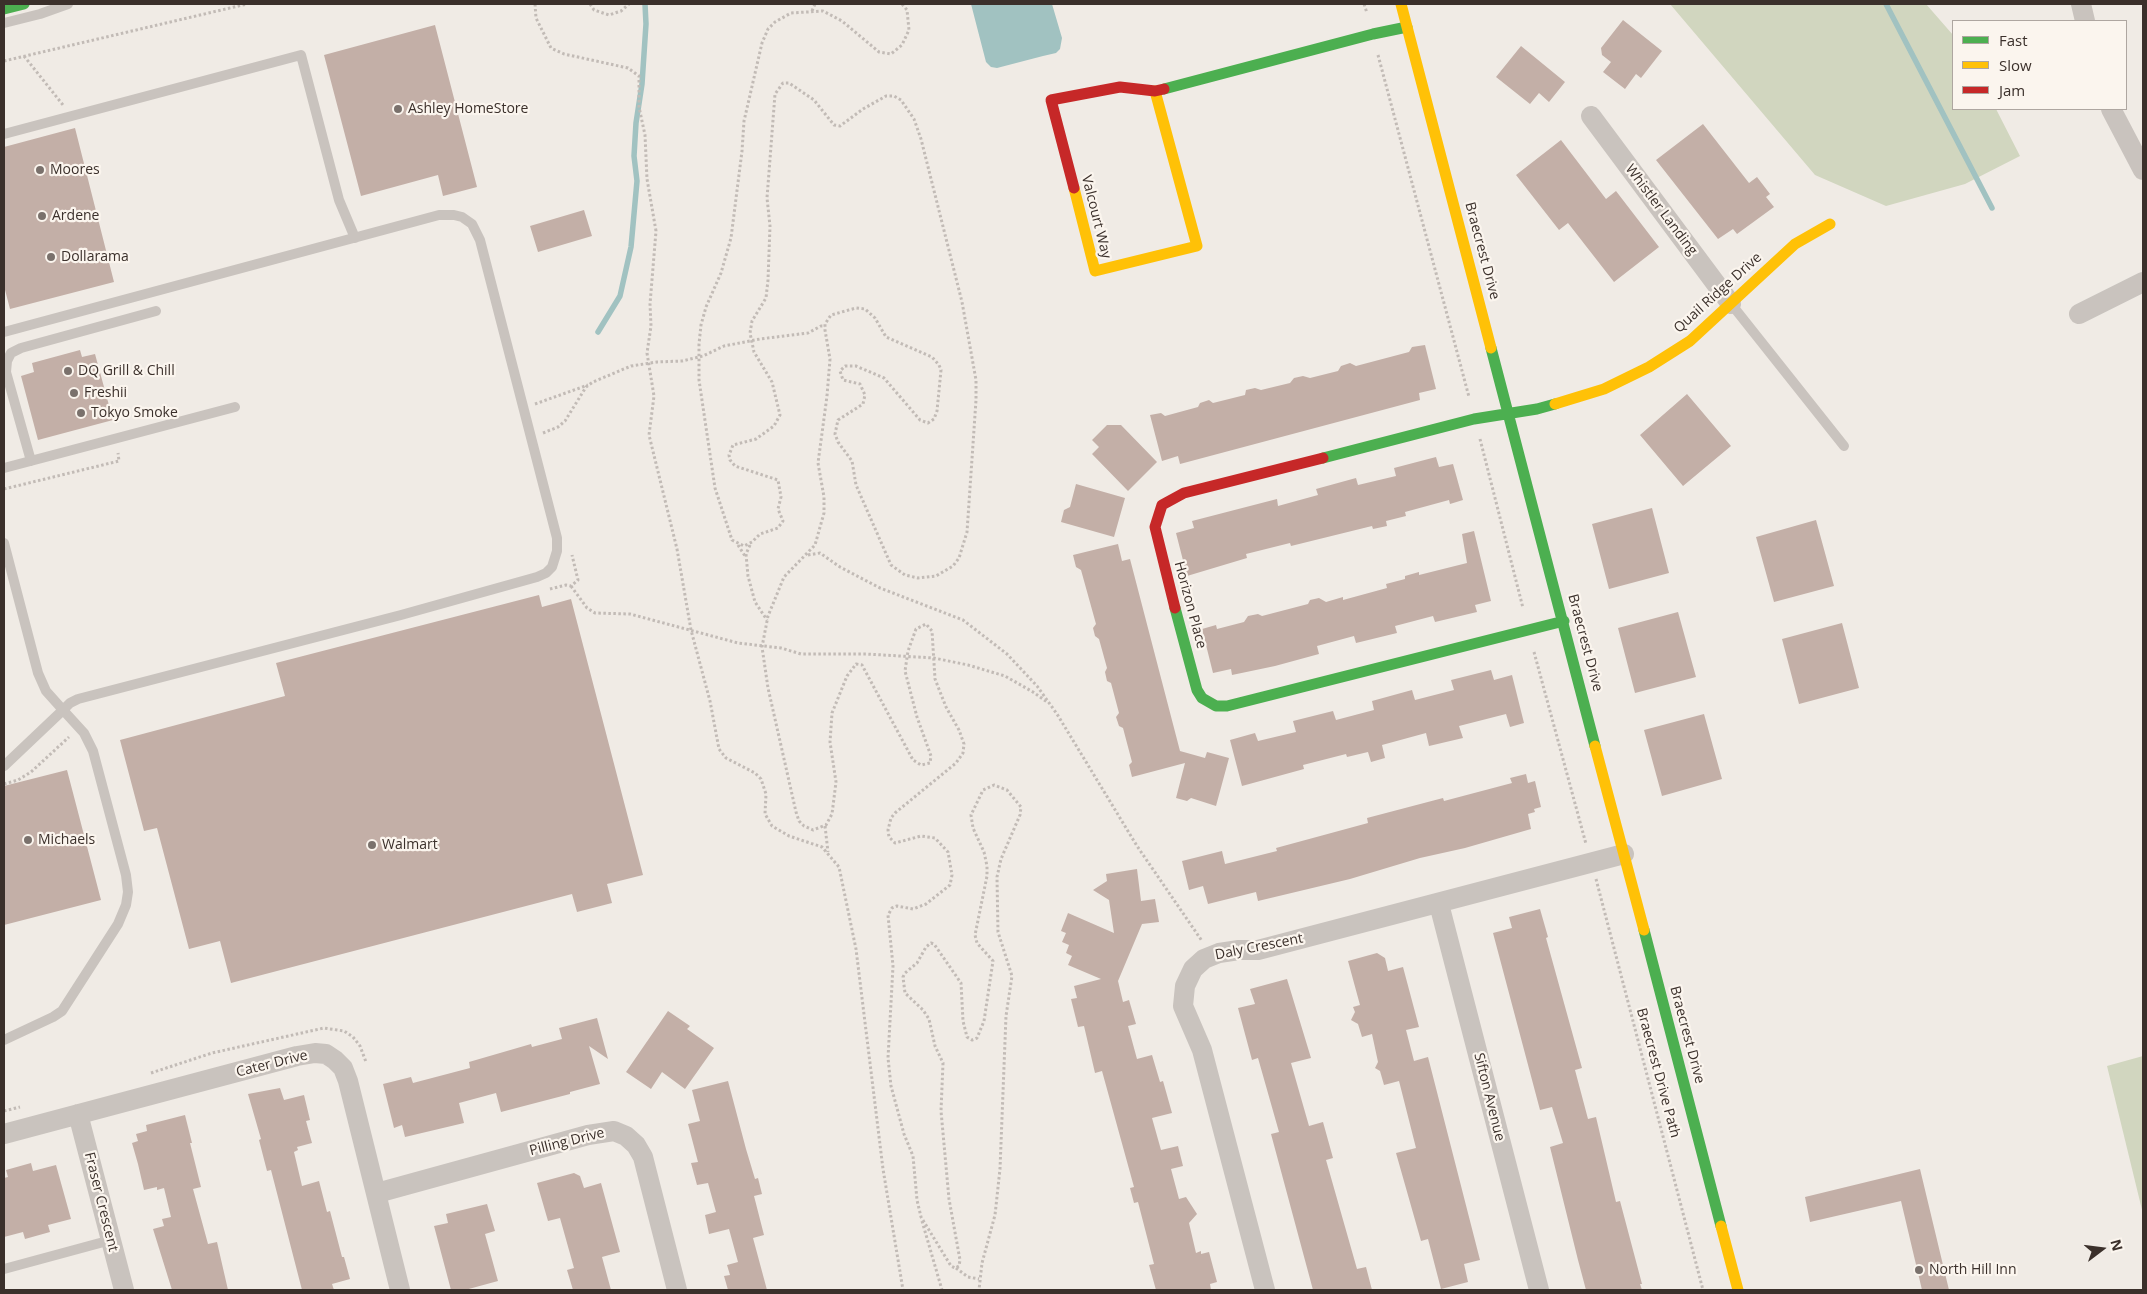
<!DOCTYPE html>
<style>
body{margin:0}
#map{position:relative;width:2147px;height:1294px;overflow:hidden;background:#f0ebe5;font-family:"Open Sans",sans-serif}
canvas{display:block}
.frame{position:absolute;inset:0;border:5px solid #3b302b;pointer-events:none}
.legend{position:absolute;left:1952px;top:20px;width:175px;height:90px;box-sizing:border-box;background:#fbf5ee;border:1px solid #aea6a0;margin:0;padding:6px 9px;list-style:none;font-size:15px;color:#3b302b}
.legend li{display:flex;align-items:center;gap:10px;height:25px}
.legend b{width:25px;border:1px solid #aea6a0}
.north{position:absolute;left:2077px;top:1224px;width:50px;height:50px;-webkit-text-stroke:4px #fbf5ee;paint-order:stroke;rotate:75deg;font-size:14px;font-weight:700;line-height:20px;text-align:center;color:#3b302b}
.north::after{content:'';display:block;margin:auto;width:18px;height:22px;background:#3b302b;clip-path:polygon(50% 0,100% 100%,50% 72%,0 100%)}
</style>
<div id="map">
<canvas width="2147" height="1294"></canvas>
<div class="frame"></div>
<ul class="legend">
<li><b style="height:6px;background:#4caf50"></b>Fast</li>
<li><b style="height:6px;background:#ffc107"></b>Slow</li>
<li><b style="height:6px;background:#c62828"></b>Jam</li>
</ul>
<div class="north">N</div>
</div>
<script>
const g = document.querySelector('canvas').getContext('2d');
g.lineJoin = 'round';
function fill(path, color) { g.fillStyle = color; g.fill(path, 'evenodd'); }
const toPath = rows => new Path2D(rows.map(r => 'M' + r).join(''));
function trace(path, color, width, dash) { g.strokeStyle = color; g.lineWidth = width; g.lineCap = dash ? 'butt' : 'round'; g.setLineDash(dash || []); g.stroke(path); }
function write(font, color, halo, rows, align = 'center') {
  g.font = font + ' "Open Sans",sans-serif'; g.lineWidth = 4.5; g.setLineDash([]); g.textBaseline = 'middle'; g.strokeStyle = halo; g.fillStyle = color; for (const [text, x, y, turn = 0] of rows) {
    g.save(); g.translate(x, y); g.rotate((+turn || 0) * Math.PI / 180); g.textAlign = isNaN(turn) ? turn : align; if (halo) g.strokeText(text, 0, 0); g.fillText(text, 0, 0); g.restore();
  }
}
fill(toPath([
 [1670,4,1926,4,1953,35,1953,109,1996,109,2020,156,1965,184,1886,206,1815,175],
 [2143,1056,2143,1214,2107,1066]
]), '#d1d6bf');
fill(toPath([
 [971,4,1052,4,1062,38,1060,49,1056,53,1043,56,997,68,991,67,986,62]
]), '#a1c2c1');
trace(toPath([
 [1886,4,1992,208],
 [598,332,620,296,631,247,637,181,634,156,636,123,642,84,646,24,645,4]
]), '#a1c2c1', 5.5);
fill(toPath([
 [1623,20,1662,51,1641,78,1636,74,1625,89,1603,72,1611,62,1602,55,1601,48],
 [435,25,477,187,443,196,438,175,361,196,324,55],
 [1521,46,1565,82,1549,102,1539,93,1530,104,1496,77],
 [1703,124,1749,183,1757,177,1770,194,1766,197,1774,207,1737,234,1733,229,1718,239,1656,160],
 [75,128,114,282,10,309,4,286,4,147],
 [1561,140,1606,199,1616,191,1659,247,1614,282,1568,223,1559,230,1516,175],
 [584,210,592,236,538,252,530,226],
 [1425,345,1436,389,1419,393,1420,400,1180,464,1178,456,1162,461,1150,415,1161,413,1165,416,1198,407,1200,403,1209,400,1213,403,1245,395,1246,390,1255,388,1261,390,1290,383,1294,378,1303,376,1310,378,1338,371,1341,366,1350,363,1356,366,1409,352,1412,347],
 [80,350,82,357,95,354,113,420,38,440,21,376,34,372,32,363],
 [1687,394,1731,446,1683,486,1640,435],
 [1107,425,1121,425,1157,462,1128,491,1092,454,1099,447,1092,440],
 [1436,457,1439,467,1453,464,1463,500,1450,504,1449,500,1405,512,1406,516,1386,521,1387,526,1373,529,1372,526,1291,546,1290,543,1246,554,1247,558,1187,576,1176,533,1194,528,1192,521,1277,499,1278,506,1318,495,1316,489,1356,478,1358,485,1396,476,1394,468],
 [1076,484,1125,498,1114,537,1061,522,1064,510,1070,507],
 [1652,508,1669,573,1609,589,1592,524],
 [1816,520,1834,586,1774,602,1756,537],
 [1474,531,1491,601,1475,605,1477,612,1435,622,1433,616,1395,626,1397,633,1356,643,1354,636,1317,646,1319,654,1275,666,1232,675,1231,669,1213,673,1202,629,1216,625,1217,629,1244,622,1248,616,1258,614,1262,616,1308,604,1310,600,1319,598,1326,602,1343,597,1343,600,1387,588,1386,584,1405,579,1405,576,1419,572,1419,575,1467,563,1462,534],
 [1118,544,1122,561,1130,559,1180,751,1205,758,1207,752,1229,758,1216,806,1191,798,1187,801,1176,798,1185,763,1132,777,1129,765,1132,762,1123,728,1119,726,1116,717,1119,713,1111,683,1107,681,1105,672,1107,668,1099,639,1095,636,1093,628,1096,624,1081,570,1076,567,1073,555],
 [539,595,542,607,571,599,643,875,607,884,612,903,577,912,572,894,231,983,220,941,189,949,157,828,144,831,120,740,285,696,276,663],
 [1678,612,1696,677,1635,693,1618,628],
 [1842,623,1859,688,1799,704,1782,639],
 [1491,670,1494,680,1512,675,1524,723,1510,727,1506,714,1459,726,1463,738,1429,746,1426,733,1382,745,1385,758,1371,762,1368,752,1347,757,1346,754,1303,765,1304,769,1242,786,1230,740,1255,733,1258,741,1296,732,1293,721,1333,711,1336,720,1374,710,1372,701,1412,690,1415,700,1454,690,1451,680],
 [1704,714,1722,779,1662,796,1644,730],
 [67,770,101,900,4,925,4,786],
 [1526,774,1528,783,1535,781,1541,807,1534,809,1535,812,1528,814,1531,829,1465,848,1420,858,1350,879,1258,901,1256,892,1208,904,1203,886,1189,890,1182,861,1222,851,1225,864,1277,851,1276,848,1368,823,1367,818,1443,798,1444,801,1512,783,1510,778],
 [1137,869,1141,901,1155,899,1159,922,1142,924,1118,981,1123,1002,1129,1000,1136,1024,1128,1026,1137,1059,1152,1055,1160,1082,1163,1081,1172,1113,1152,1118,1161,1150,1178,1146,1183,1166,1171,1169,1179,1199,1186,1197,1197,1214,1189,1223,1196,1253,1201,1251,1201,1254,1209,1252,1217,1282,1210,1284,1211,1290,1156,1290,1149,1265,1154,1264,1138,1202,1134,1203,1130,1188,1134,1187,1102,1071,1095,1073,1084,1026,1078,1027,1071,999,1077,998,1074,986,1101,979,1068,965,1072,956,1066,953,1069,945,1062,942,1066,933,1061,931,1068,913,1114,933,1109,900,1093,890,1107,881,1106,874],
 [1540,909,1548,937,1546,938,1582,1068,1575,1070,1588,1119,1596,1117,1616,1202,1620,1201,1642,1284,1640,1284,1642,1290,1586,1290,1578,1260,1550,1147,1563,1143,1552,1107,1540,1110,1493,933,1512,928,1509,917],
 [1377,953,1385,958,1388,971,1403,967,1419,1027,1406,1030,1414,1061,1428,1057,1480,1260,1464,1264,1468,1282,1441,1289,1428,1239,1421,1241,1396,1153,1416,1148,1399,1081,1384,1085,1380,1071,1375,1068,1378,1062,1372,1034,1362,1037,1358,1024,1351,1020,1355,1012,1353,1007,1360,1005,1348,961],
 [1287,979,1311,1058,1291,1063,1309,1126,1323,1122,1333,1158,1326,1160,1357,1269,1366,1267,1372,1290,1313,1290,1271,1134,1279,1132,1258,1058,1252,1060,1238,1008,1255,1004,1250,989],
 [668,1011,690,1026,687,1029,714,1048,685,1089,662,1072,651,1089,626,1072],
 [597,1018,608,1059,589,1046,600,1084,570,1092,570,1094,501,1112,496,1093,459,1103,464,1123,405,1137,402,1125,394,1128,383,1084,411,1077,413,1083,470,1068,469,1062,531,1044,532,1047,562,1039,559,1028],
 [728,1081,746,1149,755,1179,758,1178,762,1194,754,1196,764,1235,753,1238,767,1290,728,1290,724,1276,730,1275,727,1265,738,1262,729,1229,709,1234,705,1215,716,1212,708,1183,697,1185,691,1163,698,1162,688,1124,700,1121,692,1090],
 [280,1088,284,1100,304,1095,310,1120,306,1121,312,1143,297,1147,298,1150,294,1152,302,1186,319,1181,327,1212,330,1211,342,1257,344,1257,350,1279,332,1284,334,1290,302,1290,271,1170,267,1171,259,1140,261,1139,248,1094],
 [185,1115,192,1143,190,1143,201,1187,193,1189,208,1244,217,1242,228,1290,172,1290,153,1229,164,1226,162,1219,171,1217,164,1188,157,1190,157,1187,144,1190,138,1164,132,1143,138,1141,136,1134,147,1131,146,1125],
 [31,1163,33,1171,56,1165,71,1219,48,1225,50,1232,25,1239,23,1232,4,1237,4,1178,8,1177,6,1170],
 [1920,1169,1949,1290,1922,1290,1901,1201,1810,1222,1805,1197],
 [574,1173,580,1176,584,1188,601,1183,620,1252,602,1257,611,1290,573,1290,567,1270,574,1268,560,1218,548,1221,537,1183],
 [487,1204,495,1231,485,1234,498,1281,465,1290,451,1290,434,1226,448,1223,446,1214]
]), '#c3afa7');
trace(toPath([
 [535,4,536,18,551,48,564,54,628,68,639,76,639,107,645,135,647,179,656,231,650,304,651,326,647,353,654,396,649,435,677,549,691,630,710,701,719,749,726,758,755,773,761,779,766,794,765,814,772,826,789,836,822,847,839,867,856,949,883,1169,903,1290],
 [590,4,594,10,609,15,621,11,629,4],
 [902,4,907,10,909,30,902,45,891,54,879,52,842,21,823,11,791,13,775,22,768,29,762,43,744,121,742,151,731,238,721,273,706,307,701,325,699,344,699,380,715,488,732,540,744,546,752,542,760,534,778,528,783,521,778,509,781,497,778,480,735,466,730,460,729,455,733,445,756,439,774,426,780,415,772,382,754,352,750,333,752,321,766,298,768,280,770,226,767,198,775,94,783,83,789,83,814,100,834,125,840,126,863,109,886,96,894,96,901,100,914,119,921,139,962,302,976,380,976,400,967,532,959,558,953,566,936,576,918,578,905,575,891,565,856,485,852,461,838,442,835,434,838,420,863,404,865,395,860,384,843,380,840,371,845,366,856,366,884,378,920,420,928,423,934,419,937,411,941,370,939,365,932,357,886,337,875,318,865,309,856,308,831,315,825,324,825,330,830,359,827,396,818,463,824,497,824,513,815,545,784,577,768,616,762,647,768,688,796,812,799,821,804,826,813,830,826,825,832,814,836,782,830,742,832,713,847,676,856,664,862,665,913,760,921,765,930,763,931,756,917,717,905,671,908,651,916,629,926,624,932,631,935,679,946,707,959,730,964,744,963,753,956,763,895,813,891,818,888,830,889,837,895,843,921,836,935,838,948,852,952,875,950,885,926,904,913,909,897,906,892,908,888,915,893,966,888,1058,891,1086,904,1134,913,1156,917,1200,921,1217,951,1266,955,1268,959,1266,960,1260,949,1199,941,1111,943,1063,935,1046,929,1019,923,1010,905,993,903,977,905,973,917,963,926,947,931,943,934,944,961,983,963,1021,967,1037,972,1040,977,1038,984,1021,993,961,977,943,975,935,987,876,987,866,984,852,973,828,971,815,983,790,994,785,1007,790,1021,807,1020,815,1001,859,997,877,998,932,1012,976,1006,1016,1000,1169,995,1215,982,1263,979,1290],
 [1364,4,1367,13],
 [812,11,815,4],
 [1378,55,1469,397],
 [24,56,63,105],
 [4,61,247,4],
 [535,404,588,385],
 [543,433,558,427,565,421,586,387,593,382,631,366,657,362,682,361,703,356,724,346,760,339,808,333,821,326,825,326],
 [1480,439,1523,608],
 [4,489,119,461,118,453],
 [738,545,745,556],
 [750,545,746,554,748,576,755,602,767,620],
 [808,555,820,553,840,567,880,588,963,620,1007,654,1037,686,1057,714,1137,846,1202,941],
 [571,586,587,608,595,613,630,614,738,643,781,648,801,654,866,654,934,658,968,665,1005,676,1033,692,1047,702],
 [550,589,566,585,571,586,578,580,572,555],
 [1534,652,1586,844],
 [4,784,18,780,31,772,69,737],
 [825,826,828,852],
 [1596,879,1703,1290],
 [151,1073,212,1053,324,1028,344,1031,353,1037,360,1046,366,1062],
 [4,1111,20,1107],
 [922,1221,942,1290],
 [956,1268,968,1277,979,1279]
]), '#c2bbb6', 3, [2.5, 2.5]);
trace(toPath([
 [4,23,40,14,68,4],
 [4,134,301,55,339,200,355,238],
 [1732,305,1844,446],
 [4,332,439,215,454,215,462,217,472,224,480,240,557,538,557,551,552,567,546,573,537,577,401,615,78,699,70,703,63,710,84,733,93,751,126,875,128,892,126,905,118,924,62,1011,53,1017,4,1040],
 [31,461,6,372,7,361,11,353,21,348,156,311],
 [4,468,235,407],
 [4,543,38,673,46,691,63,710,4,766],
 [4,1269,111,1240]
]), '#c9c3be', 10);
trace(toPath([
 [2081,4,2085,21],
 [2111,109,2143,170],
 [1591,116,1731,304],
 [2079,314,2143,282],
 [1439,904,1539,1290],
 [78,1114,124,1290],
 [4,1134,297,1056,315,1053,326,1054,335,1060,343,1068,348,1081,400,1290],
 [377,1193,588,1135,614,1131,626,1136,636,1145,643,1157,677,1290],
 [1265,1290,1202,1050,1183,1006,1185,986,1193,969,1204,959,1219,953,1239,950,1258,950,1624,854]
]), '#c9c3be', 20);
trace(toPath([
 [4,9,24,4],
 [1164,89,1373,34,1407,27],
 [1491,348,1595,746],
 [1323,458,1474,419,1537,409,1555,404],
 [1175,608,1197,690,1202,698,1216,706,1227,706,1564,621],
 [1644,930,1721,1226]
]), '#4caf50', 11);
trace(toPath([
 [1401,4,1491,348],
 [1074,188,1095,271,1197,246,1155,91],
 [1555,404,1604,389,1649,367,1690,341,1795,244,1830,224],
 [1595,746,1644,930],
 [1721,1226,1738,1290]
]), '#ffc107', 11);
trace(toPath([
 [1074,188,1051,100,1120,87,1155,91,1164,89],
 [1175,608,1155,527,1162,505,1184,493,1323,458]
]), '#c62828', 11);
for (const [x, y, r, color] of [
 [398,109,5,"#7a716c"],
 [40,170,5,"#7a716c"],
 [42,216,5,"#7a716c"],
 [51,257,5,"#7a716c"],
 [68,371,5,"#7a716c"],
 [74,393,5,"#7a716c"],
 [81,413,5,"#7a716c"],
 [28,840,5,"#7a716c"],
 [372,845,5,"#7a716c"],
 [1919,1270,5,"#7a716c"]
]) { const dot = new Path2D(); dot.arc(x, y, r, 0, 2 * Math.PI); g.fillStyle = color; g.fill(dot); trace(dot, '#fbf5ee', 2); }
write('14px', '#3b302b', '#fbf5ee', [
 ["Ashley HomeStore",408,109],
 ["Moores",50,170],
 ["Ardene",52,216],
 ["Dollarama",61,257],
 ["DQ Grill & Chill",78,371],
 ["Freshii",84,393],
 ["Tokyo Smoke",91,413],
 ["Michaels",38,840],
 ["Walmart",382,845],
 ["North Hill Inn",1929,1270]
], 'left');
write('14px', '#3b302b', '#fbf5ee', [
 ["Whistler Landing",1661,210,53],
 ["Valcourt Way",1096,217,76],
 ["Braecrest Drive",1482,251,75],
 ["Quail Ridge Drive",1718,293,-42],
 ["Horizon Place",1190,605,75],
 ["Braecrest Drive",1585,643,75],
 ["Daly Crescent",1259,947,-11],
 ["Braecrest Drive",1687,1035,75],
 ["Cater Drive",272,1064,-14],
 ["Braecrest Drive Path",1658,1073,75],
 ["Sifton Avenue",1489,1097,76],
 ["Pilling Drive",567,1142,-14],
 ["Fraser Crescent",101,1202,76]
]);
</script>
